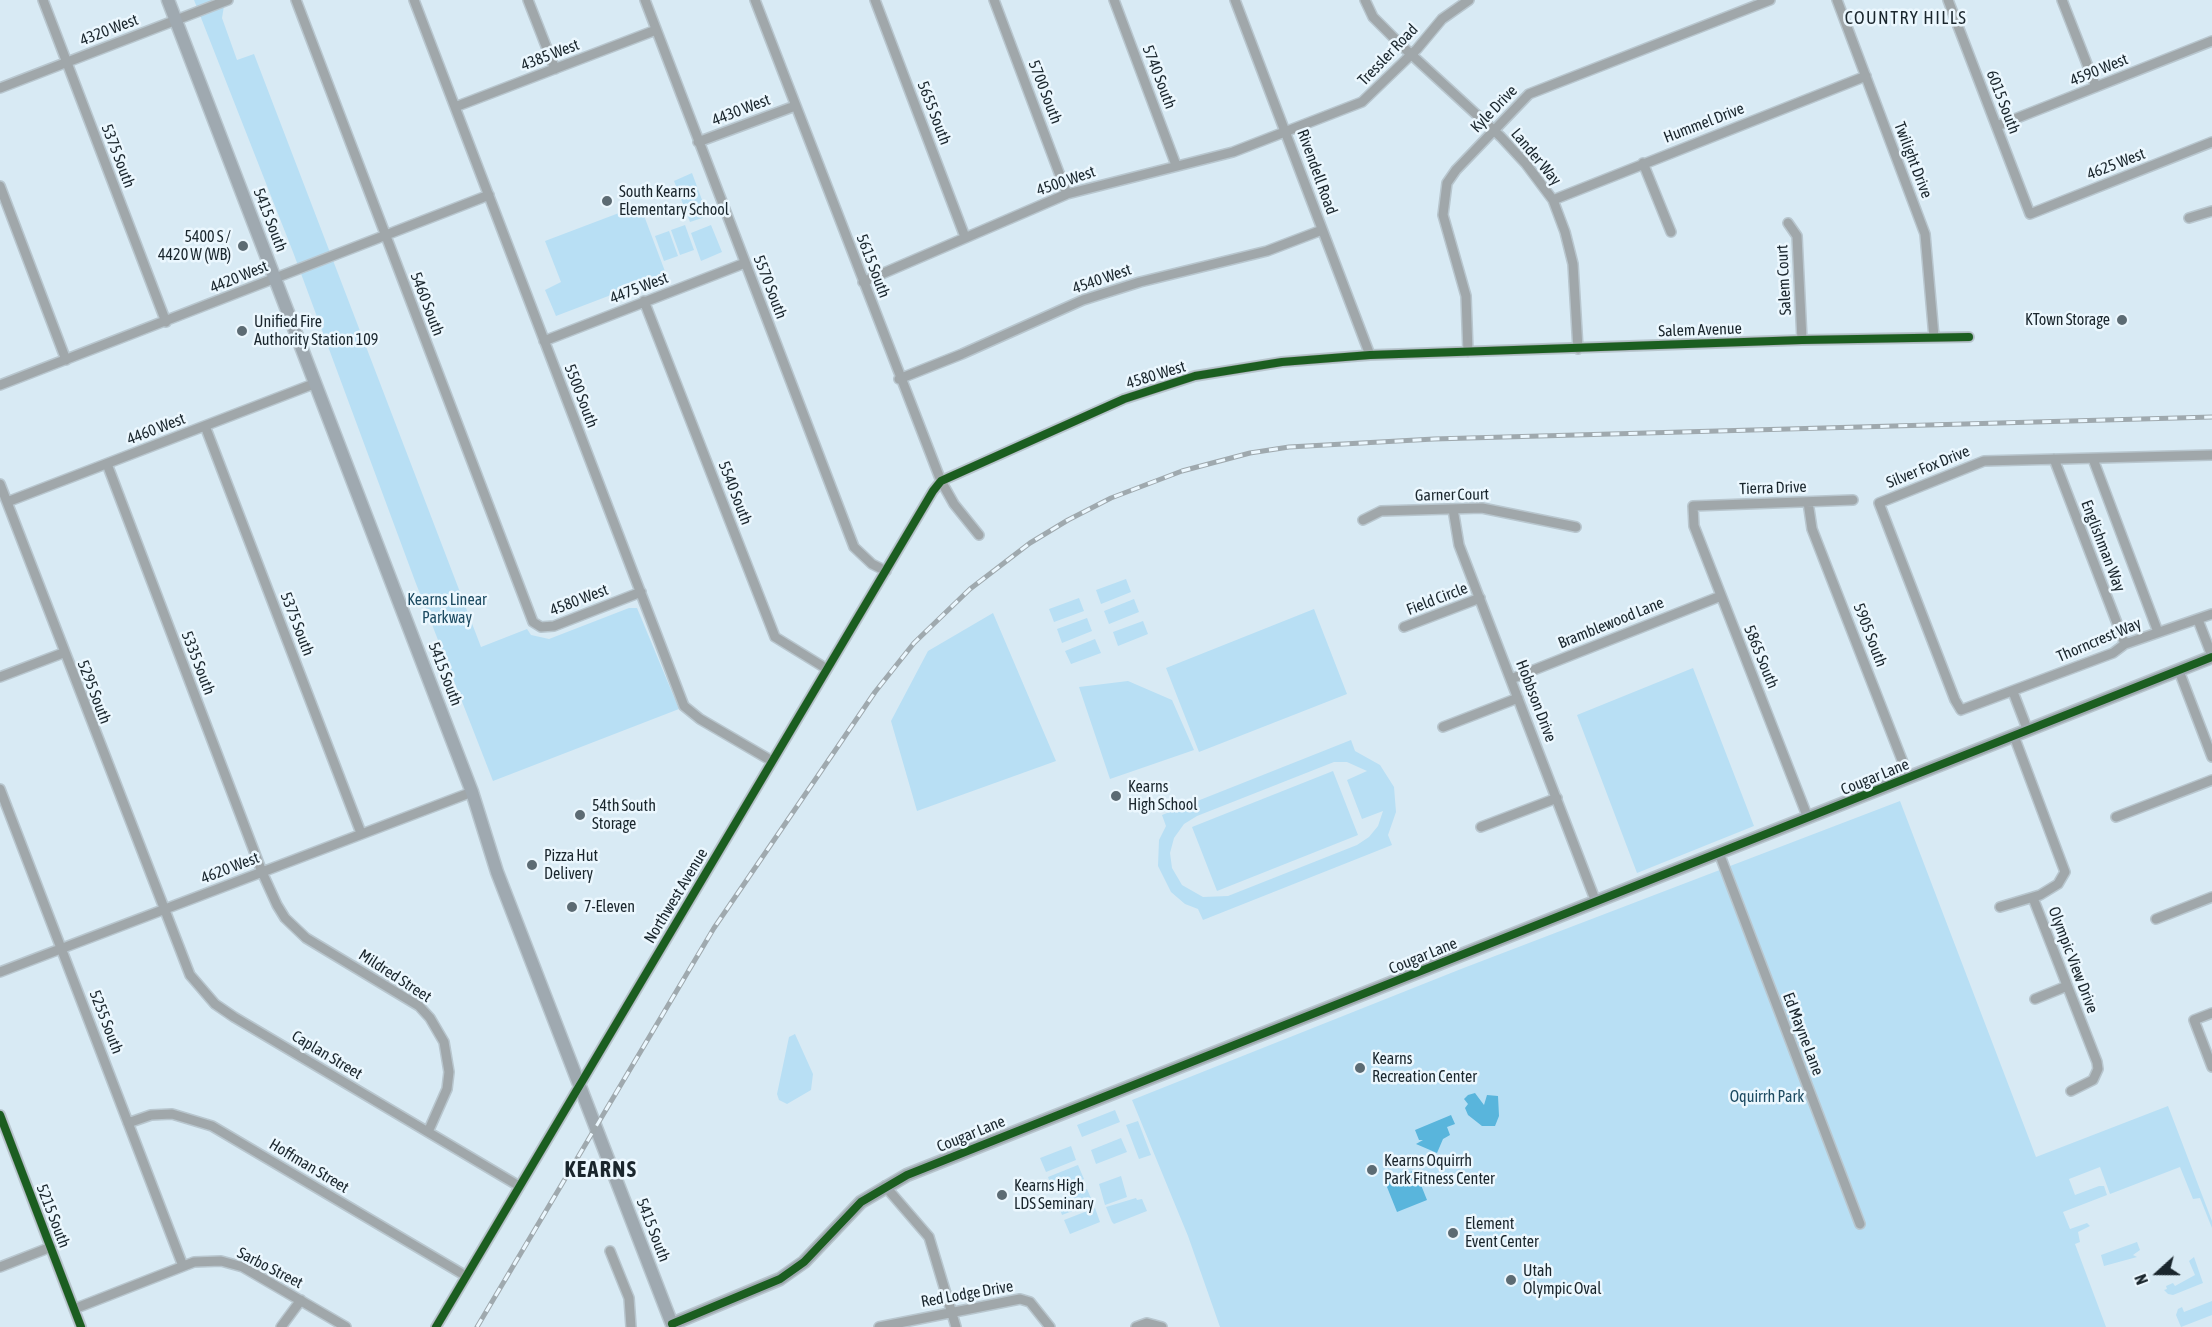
<!DOCTYPE html>
<style>
body{margin:0}
#map{position:relative;width:2212px;height:1327px;overflow:hidden;background:#d8eaf4;font-family:"Asap Condensed",sans-serif}
canvas{display:block}
.north{position:absolute;left:2128px;top:1243px;width:60px;height:60px;-webkit-text-stroke:4px #ebf7fe;paint-order:stroke;rotate:249deg;font-size:16px;font-weight:700;line-height:24px;text-align:center;color:#1a262d}
.north::after{content:'';display:block;margin:auto;width:21px;height:27px;background:#1a262d;clip-path:polygon(50% 0,100% 100%,50% 72%,0 100%)}
</style>
<div id="map">
<canvas width="2212" height="1327"></canvas>
<div class="north">N</div>
</div>
<script>
const g = document.querySelector('canvas').getContext('2d');
g.lineJoin = 'round';
function fill(path, color) { g.fillStyle = color; g.fill(path, 'evenodd'); }
const toPath = rows => new Path2D(rows.map(r => 'M' + r).join(''));
function trace(path, color, width, dash) { g.strokeStyle = color; g.lineWidth = width; g.lineCap = dash ? 'butt' : 'round'; g.setLineDash(dash || []); g.stroke(path); }
function write(font, color, halo, rows, align = 'center') {
  g.font = font + ' "Asap Condensed",sans-serif'; g.lineWidth = 5; g.setLineDash([]); g.textBaseline = 'middle'; g.strokeStyle = halo; g.fillStyle = color; for (const [text, x, y, turn = 0] of rows) {
    g.save(); g.translate(x, y); g.rotate((+turn || 0) * Math.PI / 180); g.textAlign = isNaN(turn) ? turn : align; if (halo) g.strokeText(text, 0, 0); g.fillText(text, 0, 0); g.restore();
  }
}
fill(toPath([
 [194,0,225,0,222,18,237,60,254,54,481,647,527,629,531,635,549,639,629,608,637,608,679,709,493,781,415,581,293,252],
 [692,173,708,216,690,222,674,181],
 [640,205,666,274,556,316,545,290,561,282,545,241],
 [685,225,694,250,680,255,671,230],
 [711,225,722,252,701,261,691,233],
 [669,231,678,256,664,261,655,236],
 [1126,579,1131,592,1101,604,1096,590],
 [1079,598,1084,611,1054,622,1049,609],
 [1134,599,1139,612,1109,624,1104,611],
 [1314,609,1347,694,1199,752,1166,668],
 [993,613,1056,761,917,811,891,721,928,651],
 [1087,618,1092,631,1062,643,1057,629],
 [1143,621,1148,634,1118,646,1113,632],
 [1095,639,1101,653,1071,664,1065,651],
 [1693,668,1754,826,1637,873,1577,715],
 [1128,681,1172,700,1194,750,1110,779,1079,687],
 [1351,740,1355,751,1380,765,1394,787,1396,812,1388,835,1392,845,1203,920,1198,909,1185,904,1171,892,1158,866,1159,840,1166,826,1162,815],
 [1334,762,1347,762,1367,771,1347,780,1362,819,1383,811,1378,826,1369,837,1357,845,1228,896,1203,897,1182,885,1172,868,1170,853,1174,838,1184,824,1197,816],
 [1333,771,1358,835,1217,891,1192,827],
 [1900,801,2036,1157,2168,1106,2212,1221,2212,1228,2200,1198,2193,1199,2180,1167,2110,1194,2100,1167,2069,1179,2075,1195,2099,1186,2104,1186,2107,1195,2063,1212,2070,1229,2087,1223,2090,1226,2078,1232,2080,1242,2075,1244,2106,1327,1220,1327,1188,1236,1132,1100,1461,969],
 [795,1034,813,1074,811,1090,787,1104,779,1100,777,1094,789,1037],
 [1115,1110,1120,1122,1082,1137,1077,1125],
 [1138,1121,1151,1155,1139,1159,1126,1125],
 [1121,1138,1127,1152,1096,1164,1091,1150],
 [1071,1146,1076,1160,1046,1172,1040,1158],
 [1078,1165,1084,1179,1053,1191,1048,1177],
 [1121,1176,1127,1197,1105,1205,1099,1184],
 [1087,1189,1093,1203,1062,1215,1057,1201],
 [1136,1198,1137,1200,1142,1199,1147,1211,1114,1224,1112,1222,1106,1207],
 [1095,1208,1100,1222,1070,1234,1064,1220],
 [2137,1242,2140,1250,2133,1255,2137,1257,2104,1266,2101,1255],
 [2194,1257,2203,1283,2173,1295,2168,1294,2164,1290,2167,1289,2166,1286,2173,1283,2175,1286,2195,1275,2189,1261],
 [2212,1301,2212,1315,2181,1327,2176,1315,2178,1309,2182,1307,2184,1312]
]), '#b8dff4');
fill(toPath([
 [1475,1093,1484,1105,1487,1095,1498,1096,1499,1116,1495,1126,1482,1126,1468,1115,1465,1108,1468,1104,1464,1099,1468,1095],
 [1451,1115,1455,1124,1447,1127,1450,1135,1443,1139,1437,1153,1416,1144,1423,1140,1419,1140,1415,1130],
 [1415,1170,1427,1200,1397,1212,1385,1182]
]), '#59b5dc');
const minor = toPath([
 [43,0,166,322],
 [296,0,533,622,541,627,554,626,641,592],
 [414,0,684,706,700,719,772,761],
 [528,0,555,69],
 [645,0,854,547,872,564,886,571],
 [755,0,941,481,954,504,979,535],
 [875,0,965,237],
 [994,0,1067,194],
 [1114,0,1176,165],
 [1235,0,1370,355],
 [1365,0,1373,17,1402,46,1501,137,1526,164,1553,200,1565,232,1573,264,1578,349],
 [1837,0,1925,234,1934,337],
 [1948,0,2030,214,2212,142],
 [2062,0,2096,87],
 [0,88,228,0],
 [455,107,656,30],
 [1997,126,2212,41],
 [698,142,795,106],
 [1643,163,1671,232],
 [0,186,66,360],
 [1553,200,1866,76],
 [2189,218,2212,211],
 [1788,223,1797,236,1802,340],
 [863,282,1067,194,1233,152,1362,102,1417,49,1442,19,1469,0],
 [644,301,775,637,827,669],
 [544,341,745,263],
 [1468,352,1466,296,1443,215,1447,183,1456,170,1529,94,1770,0],
 [899,379,962,354,1083,300,1140,282,1267,251,1322,230],
 [0,385,489,195],
 [205,426,361,833],
 [2212,455,1984,461,1879,503,1955,700,1961,710,2113,653,2125,644,2212,614],
 [2054,459,2125,644],
 [2093,459,2158,632],
 [107,464,262,872,277,905,285,918,306,938,419,1006,430,1018,444,1042,449,1072,447,1089,428,1132],
 [0,484,190,975,215,1004,234,1017,519,1186],
 [7,502,316,383],
 [1808,502,1812,529,1909,778],
 [1453,509,1459,545,1596,902],
 [1363,520,1381,511,1482,508,1576,527],
 [2198,620,2212,656],
 [1404,627,1480,598],
 [2179,671,2212,757],
 [0,677,63,653],
 [1511,679,1721,596],
 [2013,692,2028,731],
 [1443,727,1518,698],
 [0,789,183,1266],
 [2116,817,2212,780],
 [1808,818,1694,526,1693,506,1853,500],
 [1481,827,1557,798],
 [1719,853,1860,1224],
 [2033,898,2097,1062,2098,1069,2093,1080,2071,1091],
 [2000,907,2040,895,2058,884,2065,872,2014,736],
 [2156,919,2212,897],
 [0,972,472,792],
 [2035,999,2067,986],
 [2212,1013,2194,1020,2212,1067],
 [0,1115,81,1327],
 [128,1123,151,1115,172,1114,212,1126,466,1276],
 [885,1186,929,1237,956,1327],
 [610,1251,629,1298,631,1327],
 [0,1267,51,1247],
 [74,1309,194,1262,221,1261,243,1267,346,1327],
 [281,1327,301,1300],
 [436,1327,933,491,941,481,1124,399,1195,376,1282,362,1370,355,1802,340,1969,337],
 [879,1327,1020,1299,1030,1302,1050,1327],
 [1136,1327,1147,1323,1162,1327]
]);
const major = toPath([
 [168,0,472,792,497,872,673,1327],
 [672,1324,780,1279,804,1262,861,1202,907,1175,2212,657]
]);
trace(minor, '#b8c6ce', 12);
trace(major, '#b8c6ce', 15);
trace(minor, '#a0a7aa', 9);
trace(major, '#9fa9b0', 12);
const rail = toPath([
 [477,1327,714,928,875,692,914,643,970,589,1030,543,1068,520,1111,498,1182,471,1250,453,1289,447,1434,439,2212,417]
]);
trace(rail, '#9fa9ae', 5);
trace(rail, '#ebf7fe', 3, [9]);
trace(toPath([
 [0,1115,81,1327],
 [672,1324,780,1279,804,1262,861,1202,907,1175,2212,657],
 [436,1327,933,491,941,481,1124,399,1195,376,1282,362,1370,355,1802,340,1969,337]
]), '#1b5e20', 8);
for (const [x, y, r, color] of [
 [607,201,6,"#5c6b73"],
 [243,246,6,"#5c6b73"],
 [2122,320,6,"#5c6b73"],
 [242,331,6,"#5c6b73"],
 [1116,796,6,"#5c6b73"],
 [580,815,6,"#5c6b73"],
 [532,865,6,"#5c6b73"],
 [572,907,6,"#5c6b73"],
 [1360,1068,6,"#5c6b73"],
 [1372,1170,6,"#5c6b73"],
 [1002,1195,6,"#5c6b73"],
 [1453,1233,6,"#5c6b73"],
 [1511,1280,6,"#5c6b73"]
]) { const dot = new Path2D(); dot.arc(x, y, r, 0, 2 * Math.PI); g.fillStyle = color; g.fill(dot); trace(dot, '#ebf7fe', 2); }
write('16px', '#1a262d', '#ebf7fe', [
 ["4320 West",109,30,-21],
 ["4385 West",550,55,-21],
 ["Tressler Road",1388,55,-46],
 ["4590 West",2099,70,-22],
 ["5740 South",1159,77,69],
 ["5700 South",1045,92,69],
 ["6015 South",2003,102,69],
 ["Kyle Drive",1494,109,-46],
 ["4430 West",741,110,-21],
 ["5655 South",934,113,69],
 ["Hummel Drive",1704,123,-21],
 ["5375 South",118,156,69],
 ["Lander Way",1536,157,50],
 ["Twilight Drive",1913,160,69],
 ["4625 West",2116,164,-21],
 ["Rivendell Road",1317,172,70],
 ["4500 West",1066,181,-19],
 ["5415 South",270,220,69],
 ["5615 South",873,266,69],
 ["4420 West",239,277,-22],
 ["4540 West",1102,279,-19],
 ["Salem Court",1784,280,-93],
 ["5570 South",770,287,69],
 ["4475 West",639,288,-21],
 ["5460 South",427,304,69],
 ["Salem Avenue",1700,330,-2],
 ["4580 West",1156,375,-17],
 ["5500 South",581,396,69],
 ["4460 West",156,429,-21],
 ["Silver Fox Drive",1928,467,-22],
 ["Tierra Drive",1773,488,-2],
 ["5540 South",735,493,69],
 ["Garner Court",1452,495,-1],
 ["Englishman Way",2103,546,69],
 ["Field Circle",1437,599,-21],
 ["4580 West",579,600,-21],
 ["Bramblewood Lane",1611,623,-22],
 ["5375 South",297,624,69],
 ["5905 South",1870,635,69],
 ["Thorncrest Way",2099,640,-23],
 ["5865 South",1761,657,68],
 ["5335 South",198,663,69],
 ["5415 South",445,674,69],
 ["5295 South",94,692,69],
 ["Hobbson Drive",1536,701,69],
 ["Cougar Lane",1875,777,-22],
 ["4620 West",230,868,-21],
 ["Northwest Avenue",676,896,-59],
 ["Cougar Lane",1423,956,-22],
 ["Olympic View Drive",2073,960,69],
 ["Mildred Street",395,976,33],
 ["5255 South",106,1022,69],
 ["Ed Mayne Lane",1803,1034,69],
 ["Caplan Street",327,1055,31],
 ["Cougar Lane",971,1134,-22],
 ["Hoffman Street",309,1166,31],
 ["5215 South",53,1216,69],
 ["5415 South",653,1230,69],
 ["Sarbo Street",270,1268,27],
 ["Red Lodge Drive",967,1294,-10]
]);
write('16px', '#1a262d', '#ebf7fe', [
 ["South Kearns",619,192],
 ["Elementary School",619,210],
 ["5400 S /",231,237,"right"],
 ["4420 W (WB)",231,255,"right"],
 ["KTown Storage",2110,320,"right"],
 ["Unified Fire",254,322],
 ["Authority Station 109",254,340],
 ["Kearns",1128,787],
 ["High School",1128,805],
 ["54th South",592,806],
 ["Storage",592,824],
 ["Pizza Hut",544,856],
 ["Delivery",544,874],
 ["7-Eleven",584,907],
 ["Kearns",1372,1059],
 ["Recreation Center",1372,1077],
 ["Kearns Oquirrh",1384,1161],
 ["Park Fitness Center",1384,1179],
 ["Kearns High",1014,1186],
 ["LDS Seminary",1014,1204],
 ["Element",1465,1224],
 ["Event Center",1465,1242],
 ["Utah",1523,1271],
 ["Olympic Oval",1523,1289]
], 'left');
write('16px', '#1c4a61', '#ebf7fe', [
 ["Kearns Linear",447,600],
 ["Parkway",447,618],
 ["Oquirrh Park",1767,1097]
]);
g.letterSpacing = '1.5px';
write('18px', '#1a262d', '#ebf7fe', [
 ["COUNTRY HILLS",1906,18]
]);
g.letterSpacing = '0px';
g.letterSpacing = '1.5px';
write('bold 22px', '#1a262d', '#ebf7fe', [
 ["KEARNS",601,1170]
]);
g.letterSpacing = '0px';
</script>
